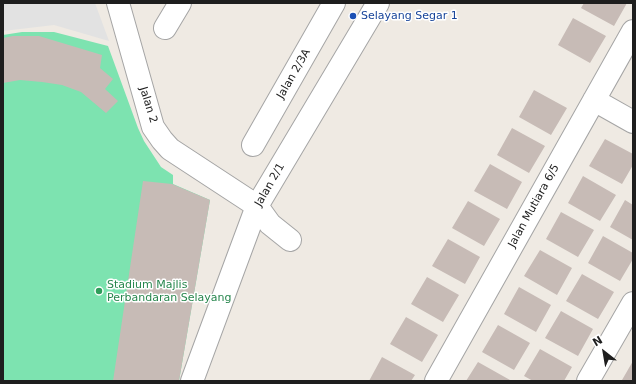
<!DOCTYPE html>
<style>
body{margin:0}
#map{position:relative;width:636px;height:384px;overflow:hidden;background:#efeae3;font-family:"DejaVu Sans",sans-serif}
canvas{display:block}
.frame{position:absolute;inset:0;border:4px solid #1e1e1e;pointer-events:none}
.north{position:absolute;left:584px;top:332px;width:40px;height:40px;-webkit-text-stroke:3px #fff;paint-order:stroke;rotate:329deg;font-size:11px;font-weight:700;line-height:16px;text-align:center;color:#1e1e1e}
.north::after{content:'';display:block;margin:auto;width:14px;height:18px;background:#1e1e1e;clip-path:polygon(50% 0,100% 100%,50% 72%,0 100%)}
</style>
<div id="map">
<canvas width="636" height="384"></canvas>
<div class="frame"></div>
<div class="north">N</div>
</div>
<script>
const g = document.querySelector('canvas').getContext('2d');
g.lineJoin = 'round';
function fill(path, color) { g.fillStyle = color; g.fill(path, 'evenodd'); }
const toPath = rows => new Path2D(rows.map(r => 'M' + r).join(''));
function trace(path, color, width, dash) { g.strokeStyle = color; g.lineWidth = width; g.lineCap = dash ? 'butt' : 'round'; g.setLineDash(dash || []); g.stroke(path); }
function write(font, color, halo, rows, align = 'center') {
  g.font = font + ' "DejaVu Sans",sans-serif'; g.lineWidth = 3; g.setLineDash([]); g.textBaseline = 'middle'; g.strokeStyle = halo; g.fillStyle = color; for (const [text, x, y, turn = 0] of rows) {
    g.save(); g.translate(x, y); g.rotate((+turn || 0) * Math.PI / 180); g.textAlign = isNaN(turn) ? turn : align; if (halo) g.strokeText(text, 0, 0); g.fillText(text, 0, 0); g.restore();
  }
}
fill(toPath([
 [22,32,54,32,108,46,138,128,144,141,161,167,173,175,173,184,210,200,179,381,3,381,3,35]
]), '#7de3b0');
fill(toPath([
 [3,3,95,3,109,41,54,25,3,31]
]), '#e2e2e2');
fill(toPath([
 [584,3,627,3,614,26,581,8],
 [573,18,606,36,590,63,558,45],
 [13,36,39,36,102,55,100,68,113,79,105,89,118,101,106,113,81,92,62,85,42,82,20,80,3,83,3,38],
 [534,90,567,108,551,135,519,117],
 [512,128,545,146,529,173,497,155],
 [605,139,633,154,633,165,622,184,589,166],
 [490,164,522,182,507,209,474,191],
 [583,176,616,195,600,221,568,203],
 [143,181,172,184,210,200,179,381,113,381],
 [625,200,633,205,633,240,610,227],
 [468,201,500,219,484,246,452,228],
 [561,212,594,230,578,257,546,239],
 [603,236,633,253,633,259,620,281,588,263],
 [448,239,480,257,465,284,432,266],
 [540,250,572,268,557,295,524,276],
 [582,274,614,292,598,319,566,301],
 [427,277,459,295,443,322,411,304],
 [519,287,551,305,536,332,504,314],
 [561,311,593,329,578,356,545,338],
 [406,317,438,335,422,362,390,344],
 [498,325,530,343,514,370,482,352],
 [540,349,572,367,564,381,533,381,524,376],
 [382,357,415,375,411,381,369,381],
 [633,361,633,381,623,381,622,380],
 [478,362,510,380,509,381,466,381]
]), '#c7bbb6');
const minor = toPath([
 [118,3,153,127,162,140,170,149,257,206,270,224,290,240],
 [165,28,180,3],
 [594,100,633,122],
 [253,145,334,3],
 [192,381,257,206,378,3],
 [436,381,633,31],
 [588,381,633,303]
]);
trace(minor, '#a5a5a5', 24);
trace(minor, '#fff', 22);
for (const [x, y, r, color] of [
 [353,16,4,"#1a4fb4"],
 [99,291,4,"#2e9e5b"]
]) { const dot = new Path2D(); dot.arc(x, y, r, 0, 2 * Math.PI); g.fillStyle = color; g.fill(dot); trace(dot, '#fff', 1.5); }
write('11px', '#164399', '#fff', [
 ["Selayang Segar 1",361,16]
], 'left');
write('11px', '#1e1e1e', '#fff', [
 ["Jalan 2/3A",294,74,-60],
 ["Jalan 2",148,105,73],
 ["Jalan 2/1",270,185,-60],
 ["Jalan Mutiara 6/5",534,206,-61]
]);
write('11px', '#27864d', '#fff', [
 ["Stadium Majlis",107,285],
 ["Perbandaran Selayang",107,298]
], 'left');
</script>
